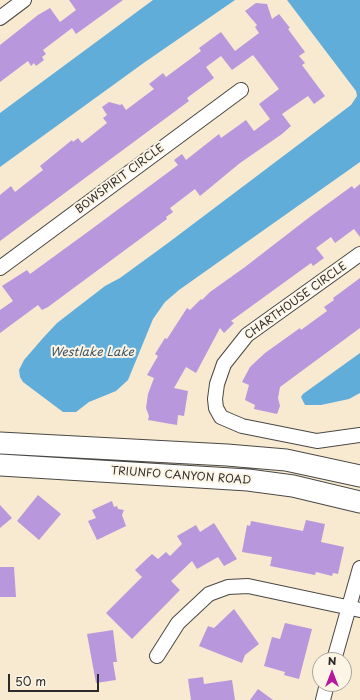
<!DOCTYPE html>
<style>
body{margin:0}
#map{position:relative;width:360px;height:700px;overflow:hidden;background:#f8e9d1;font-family:"Playpen Sans",sans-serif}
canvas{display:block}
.north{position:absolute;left:312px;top:652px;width:40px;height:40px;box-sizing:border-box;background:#fcf5e5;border:1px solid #a8a49b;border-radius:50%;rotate:0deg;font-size:11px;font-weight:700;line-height:16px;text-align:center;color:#2b2b2b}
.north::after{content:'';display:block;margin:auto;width:14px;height:18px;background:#b5179e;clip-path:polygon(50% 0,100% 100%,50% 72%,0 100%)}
.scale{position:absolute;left:8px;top:674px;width:91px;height:18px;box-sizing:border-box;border:2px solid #2b2b2b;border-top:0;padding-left:5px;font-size:12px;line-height:14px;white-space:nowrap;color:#2b2b2b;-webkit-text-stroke:3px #fcf5e5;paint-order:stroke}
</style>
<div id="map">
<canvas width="360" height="700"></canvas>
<div class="north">N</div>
<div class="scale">50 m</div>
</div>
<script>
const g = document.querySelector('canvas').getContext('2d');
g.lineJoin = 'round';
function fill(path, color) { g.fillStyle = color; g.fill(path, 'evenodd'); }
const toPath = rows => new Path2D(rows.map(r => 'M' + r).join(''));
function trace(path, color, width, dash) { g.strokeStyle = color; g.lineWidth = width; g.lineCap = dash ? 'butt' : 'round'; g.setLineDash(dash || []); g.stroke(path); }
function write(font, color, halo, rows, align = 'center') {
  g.font = font + ' "Playpen Sans",sans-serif'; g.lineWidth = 4; g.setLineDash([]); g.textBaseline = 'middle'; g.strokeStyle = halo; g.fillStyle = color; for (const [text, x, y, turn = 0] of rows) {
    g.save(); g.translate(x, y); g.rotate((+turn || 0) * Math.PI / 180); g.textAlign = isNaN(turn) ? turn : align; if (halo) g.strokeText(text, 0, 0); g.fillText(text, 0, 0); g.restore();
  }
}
fill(toPath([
 [153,0,235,0,145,62,0,167,0,113],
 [287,0,360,0,360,162,179,290,165,302,153,319,128,380,116,391,89,402,76,412,63,412,23,382,20,377,19,370,24,360,43,338,57,323,105,286,120,278,168,243,351,105,357,96,356,91],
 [360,353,360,393,349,399,321,405,305,405,301,397,303,394]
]), '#60adda');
fill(toPath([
 [69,0,123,0,76,34,72,28,43,50,46,54,42,57,44,60,36,66,34,63,31,66,28,61,0,82,0,45,38,15,50,8,60,22,76,10],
 [256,3,267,4,272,19,279,14,290,28,288,29,305,52,299,56,305,63,302,65,325,96,314,104,308,96,282,114,291,126,282,134,240,163,200,196,195,189,170,208,173,212,166,217,167,219,48,307,42,310,38,305,0,333,0,310,13,301,2,286,27,270,30,274,89,231,178,165,174,160,182,154,186,160,219,134,221,138,246,120,254,131,270,119,259,104,279,89,253,55,232,70,221,56,206,67,214,78,187,98,189,101,0,241,0,195,11,186,15,192,43,170,40,166,72,140,73,142,78,138,82,143,107,123,103,118,107,115,102,107,109,102,120,105,122,104,126,110,154,89,149,84,163,73,166,77,201,51,199,48,221,32,235,51,259,33,255,27,257,25,245,11],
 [360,184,360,237,354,229,335,243,331,237,316,248,324,258,313,266,311,263,231,321,234,323,224,333,220,328,196,373,186,367,174,388,188,391,184,416,178,415,177,425,148,420,149,416,146,408,148,394,154,378,147,375,158,356,155,354,165,338,167,339,187,308,190,310,201,299,202,300,210,292,245,267,311,216,352,186,354,189],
 [360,278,360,328,280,387,278,398,280,406,277,414,254,409,255,405,245,400,249,385,242,382,250,367,265,353,300,328,301,330,327,311,324,307,334,300,333,298],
 [38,495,61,514,39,540,17,521],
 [112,501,114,507,117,506,118,509,124,510,122,515,126,526,97,540,88,521,96,518,92,510],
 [0,505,12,518,0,528],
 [306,520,325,524,321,542,344,547,338,574,333,573,332,576,316,572,315,575,270,566,272,557,242,552,247,525,250,526,251,521,303,531],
 [214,523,237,559,224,566,218,557,197,569,192,561,171,581,180,590,132,639,106,613,142,577,135,570,152,554,158,559,166,552,170,556,182,544,177,536,196,525,200,532],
 [0,567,14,567,16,597,0,597],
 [234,609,259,644,245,655,242,663,199,646,208,626,214,628],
 [285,623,312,629,299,679,284,675,285,672,264,666,272,637,280,639],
 [113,630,117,662,113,662,116,680,96,683,87,634],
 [203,677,204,684,232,680,235,700,191,700,188,679],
 [258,689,273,700,250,700]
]), '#b897dc');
const street = toPath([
 [0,18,24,0],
 [360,254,247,335,224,364,217,384,215,399,216,408,221,417,242,426,317,441,360,435],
 [0,268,241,90],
 [157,656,178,623,209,594,228,587,248,586,360,610],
 [334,660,360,568],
 [323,700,327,684]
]);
const secondary = toPath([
 [0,443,227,455,286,460,360,476],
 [0,465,248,480,293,486,360,502]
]);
trace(street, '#4a4844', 16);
trace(secondary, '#4a4844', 23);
trace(street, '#fff', 14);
trace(secondary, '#fff', 21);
write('11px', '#2b2b2b', '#fcf5e5', [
 ["BOWSPIRIT CIRCLE",120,179,-37],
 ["CHARTHOUSE CIRCLE",296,301,-36],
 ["TRIUNFO CANYON ROAD",181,476,4]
]);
write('italic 12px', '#3e5868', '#fcf5e5', [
 ["Westlake Lake",92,353]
]);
</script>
